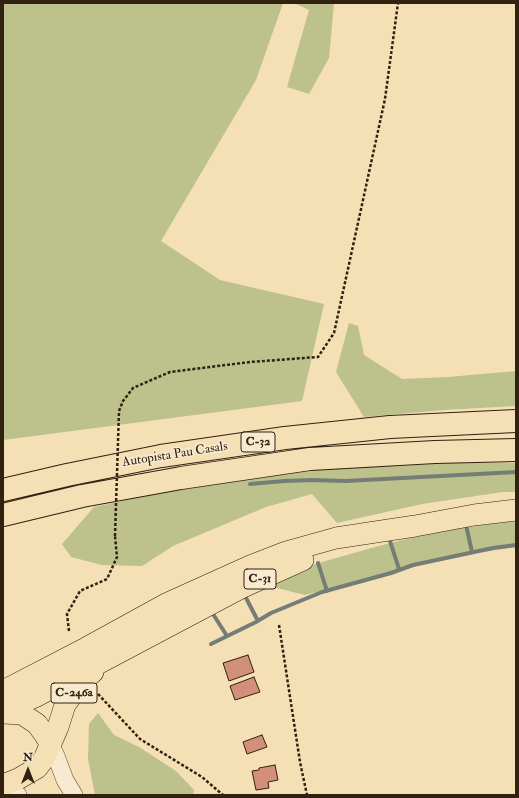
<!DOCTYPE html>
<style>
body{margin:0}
#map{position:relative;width:519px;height:798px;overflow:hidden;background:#f5dfb5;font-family:"IM FELL Double Pica",serif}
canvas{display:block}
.frame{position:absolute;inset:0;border:4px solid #302112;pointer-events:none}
.north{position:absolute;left:8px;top:750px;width:40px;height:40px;-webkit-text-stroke:3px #f8eacf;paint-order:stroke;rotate:0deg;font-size:11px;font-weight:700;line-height:16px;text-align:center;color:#302112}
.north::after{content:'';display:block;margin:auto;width:14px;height:18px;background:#302112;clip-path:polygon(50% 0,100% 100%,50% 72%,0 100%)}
</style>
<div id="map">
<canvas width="519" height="798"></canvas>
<div class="frame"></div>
<div class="north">N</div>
</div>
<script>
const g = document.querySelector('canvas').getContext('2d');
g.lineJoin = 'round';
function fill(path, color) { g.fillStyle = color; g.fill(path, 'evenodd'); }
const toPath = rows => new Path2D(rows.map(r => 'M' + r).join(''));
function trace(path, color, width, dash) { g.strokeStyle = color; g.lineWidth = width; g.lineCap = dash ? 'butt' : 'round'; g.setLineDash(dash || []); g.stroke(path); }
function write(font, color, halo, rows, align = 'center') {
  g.font = font + ' "IM FELL Double Pica",serif'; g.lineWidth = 3; g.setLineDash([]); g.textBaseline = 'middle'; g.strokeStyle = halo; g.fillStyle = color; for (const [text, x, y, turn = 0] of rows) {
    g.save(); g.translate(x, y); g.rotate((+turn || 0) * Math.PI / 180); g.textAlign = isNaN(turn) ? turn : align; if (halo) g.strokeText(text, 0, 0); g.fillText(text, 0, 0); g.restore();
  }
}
fill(toPath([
 [3,3,283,3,256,80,161,241,220,280,324,304,302,401,3,440],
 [294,3,334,3,329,58,309,94,287,87,309,10],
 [349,323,358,326,364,355,402,379,448,377,516,371,516,406,444,410,364,417,336,372],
 [467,462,516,463,516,492,503,492,422,504,337,523,312,494,266,507,173,546,142,566,102,565,71,557,62,544,94,507,164,492,344,466,399,466],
 [516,521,516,547,451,557,305,595,269,586,315,564,375,547,434,532,497,523],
 [98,713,114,735,139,747,176,771,194,790,193,795,95,795,88,759,89,724]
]), '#bdc18c');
trace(toPath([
 [250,484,284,481,312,480,346,481,516,472],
 [466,525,472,552],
 [390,541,399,569],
 [318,563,327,591],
 [245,596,258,621],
 [213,614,227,636],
 [211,644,256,622,271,613,322,592,391,573,413,565,493,548,516,545]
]), '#747d76', 4);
const building = toPath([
 [248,655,254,672,229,681,223,663,248,655],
 [254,677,260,692,235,700,230,686,254,677],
 [262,735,267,747,247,754,243,742,262,735],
 [275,765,278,780,268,782,269,788,256,790,252,771,259,770,259,768,275,765]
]);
fill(building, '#d28f7a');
trace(building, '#302112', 1);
const tertiary = toPath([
 [51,745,56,756,65,780,74,795],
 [3,788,18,795]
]);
const primary = toPath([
 [3,691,86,648,168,603,250,566,286,552,336,538,415,526,474,515,516,510],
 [3,711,35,697,241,588,303,560],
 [3,713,22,714,37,724,45,735,51,745],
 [3,785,18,779,37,768,44,759,58,727,65,705,80,683,93,672]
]);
const motorway = toPath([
 [3,490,67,475,161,456,285,438,390,427,516,421],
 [3,515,82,496,181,478,310,459,435,452,516,450]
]);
trace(tertiary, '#61503b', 18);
trace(primary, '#302112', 22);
trace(motorway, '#302112', 24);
trace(toPath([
 [119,411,123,401,133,388,170,372,250,362,318,357,334,333,385,99,398,3],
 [279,625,300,762,307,795],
 [69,631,67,614,80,591,107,579,117,557,115,536],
 [98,694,140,739,202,777,223,795]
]), '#302112', 2.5, [3, 2]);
trace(tertiary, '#f8eacf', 17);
trace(primary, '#f5dfb5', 21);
trace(motorway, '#f5dfb5', 22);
trace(toPath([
 [115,536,119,411]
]), '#302112', 2.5, [3, 2]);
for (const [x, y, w] of [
 [258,442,34],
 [260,579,32],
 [74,693,46]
]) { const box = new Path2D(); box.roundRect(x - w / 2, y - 10, w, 20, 3); g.fillStyle = '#f8eacf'; g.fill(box); trace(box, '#302112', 1); }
write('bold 12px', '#302112', null, [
 ["C-32",258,442],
 ["C-31",260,579],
 ["C-246a",74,693]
]);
write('13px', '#302112', '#f8eacf', [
 ["Autopista Pau Casals",175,455,-9]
]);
</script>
